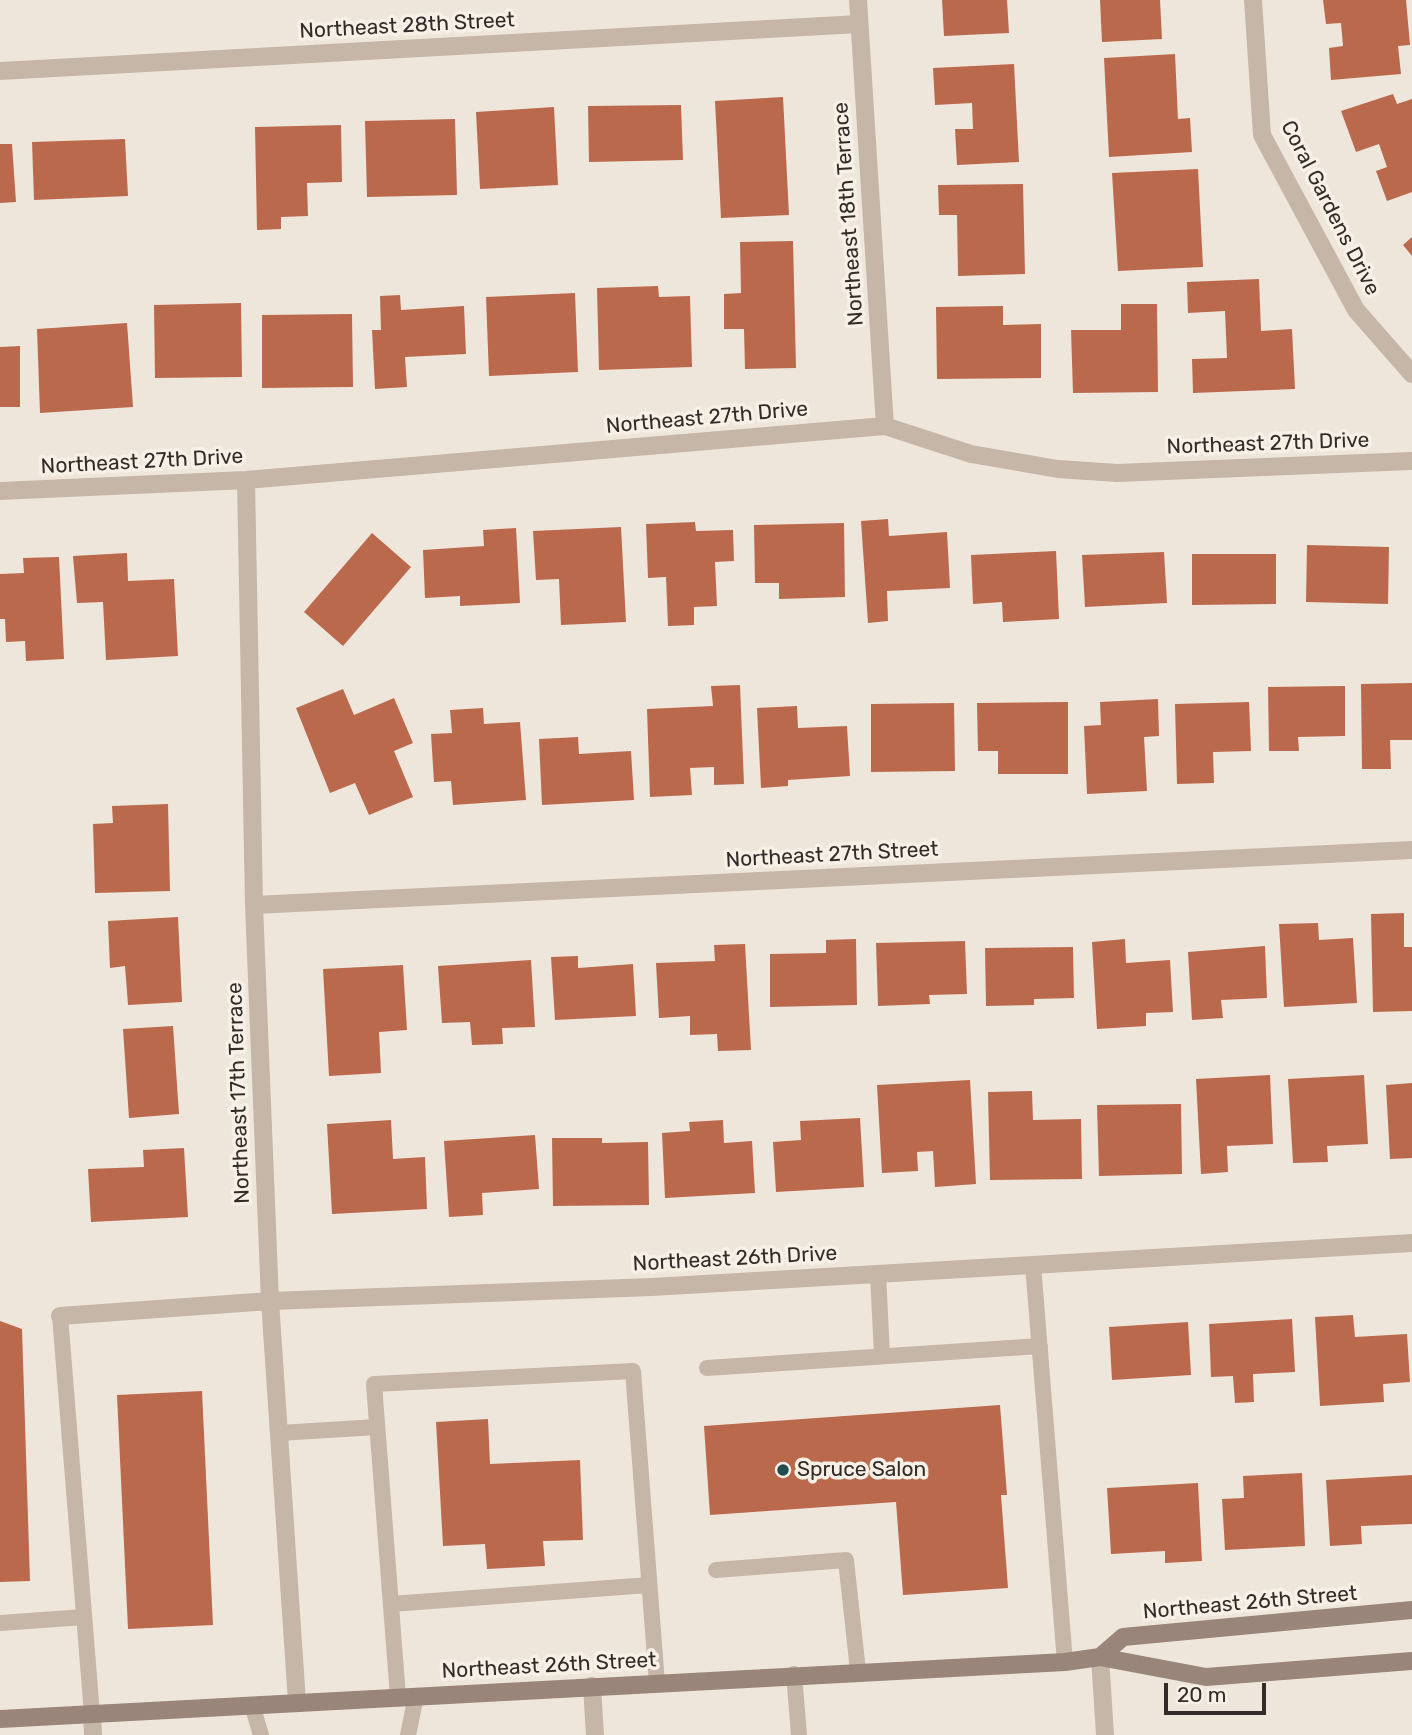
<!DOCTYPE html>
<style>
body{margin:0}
#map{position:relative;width:1412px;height:1735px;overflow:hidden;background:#efe6db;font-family:Rubik,sans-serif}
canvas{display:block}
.scale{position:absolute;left:1164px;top:1683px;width:102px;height:32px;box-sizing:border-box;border:4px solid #332b27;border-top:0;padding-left:9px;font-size:21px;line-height:24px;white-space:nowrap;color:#332b27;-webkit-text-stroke:5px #f7f0e6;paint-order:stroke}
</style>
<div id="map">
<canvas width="1412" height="1735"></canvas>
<div class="scale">20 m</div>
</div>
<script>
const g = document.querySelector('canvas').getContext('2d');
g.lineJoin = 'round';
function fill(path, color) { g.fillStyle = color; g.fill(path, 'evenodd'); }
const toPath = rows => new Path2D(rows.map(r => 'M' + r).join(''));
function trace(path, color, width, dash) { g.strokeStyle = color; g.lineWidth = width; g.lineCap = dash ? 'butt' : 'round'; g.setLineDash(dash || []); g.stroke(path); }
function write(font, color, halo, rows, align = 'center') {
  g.font = font + ' Rubik,sans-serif'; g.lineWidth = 7; g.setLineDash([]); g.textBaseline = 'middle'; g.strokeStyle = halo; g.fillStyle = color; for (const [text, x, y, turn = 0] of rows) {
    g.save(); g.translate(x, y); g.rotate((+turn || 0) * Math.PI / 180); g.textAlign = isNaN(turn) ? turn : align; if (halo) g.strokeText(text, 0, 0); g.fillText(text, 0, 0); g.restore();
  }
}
fill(toPath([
 [942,0,1007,0,1009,33,944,36],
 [1100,0,1160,0,1162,39,1102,42],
 [1323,0,1406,0,1410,45,1398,46,1401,74,1331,80,1329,48,1343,46,1341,23,1326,24],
 [1175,54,1178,119,1190,118,1192,152,1109,157,1104,58],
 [1014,64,1019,162,957,165,955,129,973,129,972,103,935,105,933,68],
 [1393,94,1397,104,1412,99,1412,192,1387,201,1376,171,1387,167,1379,144,1356,152,1341,111],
 [783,97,789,215,721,218,715,101],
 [681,105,683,160,589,162,588,106],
 [554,107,558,185,480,189,476,112],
 [455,119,457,195,367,197,365,121],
 [341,125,342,182,307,183,308,216,281,217,281,229,257,230,255,127],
 [125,139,128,196,34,200,32,142],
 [0,144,12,144,16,202,0,203],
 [1198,169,1203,267,1118,271,1112,173],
 [1023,184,1025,274,958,276,957,215,939,215,938,185],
 [1412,237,1412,256,1403,245],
 [793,241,796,368,745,369,744,329,724,329,724,294,741,293,740,242],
 [1259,279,1261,331,1292,329,1295,389,1193,393,1192,359,1227,358,1225,311,1188,313,1187,282],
 [658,286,659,297,690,296,692,367,599,370,597,288],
 [575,293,578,372,489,376,486,297],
 [400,295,401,310,464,306,466,354,405,357,407,387,375,389,372,330,381,330,380,296],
 [241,303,242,377,155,378,154,305],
 [1121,304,1157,304,1158,392,1073,393,1071,330,1121,330],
 [1003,306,1003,325,1041,324,1041,378,937,379,936,307],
 [352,314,353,387,262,388,262,315],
 [127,323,133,407,40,413,37,329],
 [20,346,20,407,0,407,0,347],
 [888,519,889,536,947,532,950,588,887,591,888,621,868,623,861,521],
 [695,522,696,531,733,530,734,561,715,562,717,606,694,607,694,625,668,626,666,577,648,578,646,524],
 [844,523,845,597,779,599,779,583,755,583,754,525],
 [621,527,626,622,561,625,559,579,536,580,533,531],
 [516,528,520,603,460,606,460,596,425,598,423,550,484,546,483,530],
 [372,533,411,567,343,646,304,612],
 [1307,545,1389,547,1388,604,1306,602],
 [1056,551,1059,619,1003,622,1002,602,973,604,971,555],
 [1164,552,1167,603,1085,607,1082,555],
 [127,553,128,581,174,579,178,656,106,660,103,602,77,603,73,556],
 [1192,554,1276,554,1276,604,1192,605],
 [59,557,64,659,26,661,25,641,6,642,5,619,0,619,0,574,24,573,23,558],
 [1412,683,1412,740,1390,740,1391,769,1362,769,1361,684],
 [740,685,744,784,714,785,714,767,690,768,692,795,650,797,647,709,713,706,711,686],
 [1345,686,1345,736,1298,737,1299,751,1269,751,1268,687],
 [343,689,354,715,394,698,413,743,394,751,413,797,369,815,355,783,330,793,296,708],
 [1158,699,1159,736,1144,737,1147,791,1087,794,1084,726,1101,725,1100,702],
 [1068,702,1068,774,998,774,998,751,978,751,977,703],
 [1249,702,1251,751,1213,752,1214,783,1177,784,1175,704],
 [954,703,955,771,871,772,871,704],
 [797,706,798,728,847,726,850,776,788,780,788,786,761,788,757,708],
 [483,708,484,724,520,722,526,800,453,805,451,781,434,782,431,734,452,733,450,710],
 [578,737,579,754,631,751,634,800,542,805,539,739],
 [168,804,170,891,95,893,93,824,113,823,112,806],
 [1404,913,1404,947,1412,947,1412,1011,1373,1012,1371,914],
 [178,917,182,1002,128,1005,125,966,110,968,108,921],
 [1318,923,1319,940,1353,938,1357,1003,1284,1007,1279,924],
 [856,939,857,1005,770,1007,770,954,826,953,826,940],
 [1125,939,1126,963,1170,960,1173,1012,1146,1013,1146,1026,1097,1029,1092,942],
 [965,941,967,994,929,995,930,1004,878,1006,876,943],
 [745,944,751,1050,718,1051,717,1034,690,1035,690,1016,659,1018,656,963,715,961,714,945],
 [1265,946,1267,998,1221,1000,1223,1018,1192,1020,1188,952],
 [1073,947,1074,998,1034,999,1034,1005,986,1006,985,948],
 [578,956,578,968,633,964,636,1016,555,1020,551,957],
 [531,960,535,1027,502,1028,503,1044,472,1045,470,1022,442,1023,438,966],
 [403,965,407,1030,379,1032,381,1073,329,1076,323,969],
 [173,1026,179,1114,129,1118,123,1029],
 [1270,1075,1273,1144,1227,1146,1228,1172,1201,1174,1196,1079],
 [1364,1075,1368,1144,1327,1146,1328,1162,1293,1163,1288,1079],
 [970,1080,976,1184,935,1187,933,1151,917,1152,918,1171,882,1173,877,1085],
 [1412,1083,1412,1158,1390,1159,1386,1085],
 [1032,1091,1033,1120,1081,1119,1082,1179,990,1180,988,1092],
 [1181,1104,1182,1174,1099,1176,1097,1105],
 [860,1118,864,1187,776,1192,773,1142,801,1140,800,1121],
 [391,1120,393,1159,425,1157,427,1209,332,1214,327,1124],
 [723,1120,724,1143,752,1141,755,1193,665,1198,662,1133,690,1131,689,1122],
 [535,1135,539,1189,482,1193,483,1215,449,1217,444,1141],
 [552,1138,602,1138,602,1143,648,1142,649,1205,553,1206],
 [184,1148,188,1217,91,1222,88,1169,144,1167,143,1150],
 [1353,1315,1355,1337,1407,1334,1410,1382,1383,1384,1384,1402,1320,1406,1315,1317],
 [1292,1319,1295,1372,1253,1374,1254,1402,1235,1403,1233,1376,1211,1377,1209,1324],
 [0,1321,22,1329,30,1581,0,1582],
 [1188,1322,1191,1375,1112,1380,1109,1327],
 [202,1391,213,1625,128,1629,117,1395],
 [1000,1405,1007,1495,1001,1495,1008,1588,903,1595,896,1502,710,1515,704,1426],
 [488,1419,490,1464,580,1460,583,1540,543,1541,545,1566,487,1569,485,1544,443,1546,436,1422],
 [1302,1473,1305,1546,1225,1550,1222,1499,1244,1498,1243,1476],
 [1412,1475,1412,1524,1361,1526,1362,1544,1330,1546,1326,1480],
 [1198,1483,1202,1561,1165,1563,1165,1551,1111,1554,1107,1488]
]), '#bb694d');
trace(toPath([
 [1033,1265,1065,1662],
 [878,1274,882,1356],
 [60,1316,92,1714],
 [707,1368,1040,1346],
 [279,1433,377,1427],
 [716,1570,846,1560,858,1671],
 [391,1604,649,1585],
 [0,1623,84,1617],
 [794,1674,799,1735],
 [398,1697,374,1384,633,1371,657,1683],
 [252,1705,261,1735],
 [408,1735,416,1696]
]), '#c6b6a8', 16);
trace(toPath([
 [858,0,885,426],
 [1253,0,1262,135,1356,310,1412,374],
 [0,71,859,24],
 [246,480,254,905,270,1301,297,1702],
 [0,491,246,480,885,426,971,454,1058,469,1117,473,1412,461],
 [254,905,1412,850],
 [60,1316,270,1301,652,1287,1412,1243],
 [1100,1657,1105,1735],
 [592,1686,595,1735],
 [92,1714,93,1735]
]), '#c6b6a8', 18);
trace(toPath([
 [1100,1657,1123,1637,1412,1610],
 [0,1719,1065,1662,1100,1657,1206,1677,1412,1661]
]), '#998579', 18);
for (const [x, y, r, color] of [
 [783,1470,7,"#214d51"]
]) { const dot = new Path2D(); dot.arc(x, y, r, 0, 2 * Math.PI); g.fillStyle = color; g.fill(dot); trace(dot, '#f7f0e6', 2.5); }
write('21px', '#332b27', '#f7f0e6', [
 ["Northeast 28th Street",407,26,-3],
 ["Coral Gardens Drive",1330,208,63],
 ["Northeast 18th Terrace",849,214,-94],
 ["Northeast 27th Drive",707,418,-5],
 ["Northeast 27th Drive",1268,444,-2],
 ["Northeast 27th Drive",142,462,-3],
 ["Northeast 27th Street",832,855,-3],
 ["Northeast 17th Terrace",239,1093,-92],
 ["Northeast 26th Drive",735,1259,-3],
 ["Northeast 26th Street",1250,1603,-5],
 ["Northeast 26th Street",549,1666,-3]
]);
write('21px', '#332b27', '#f7f0e6', [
 ["Spruce Salon",797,1470]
], 'left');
</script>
